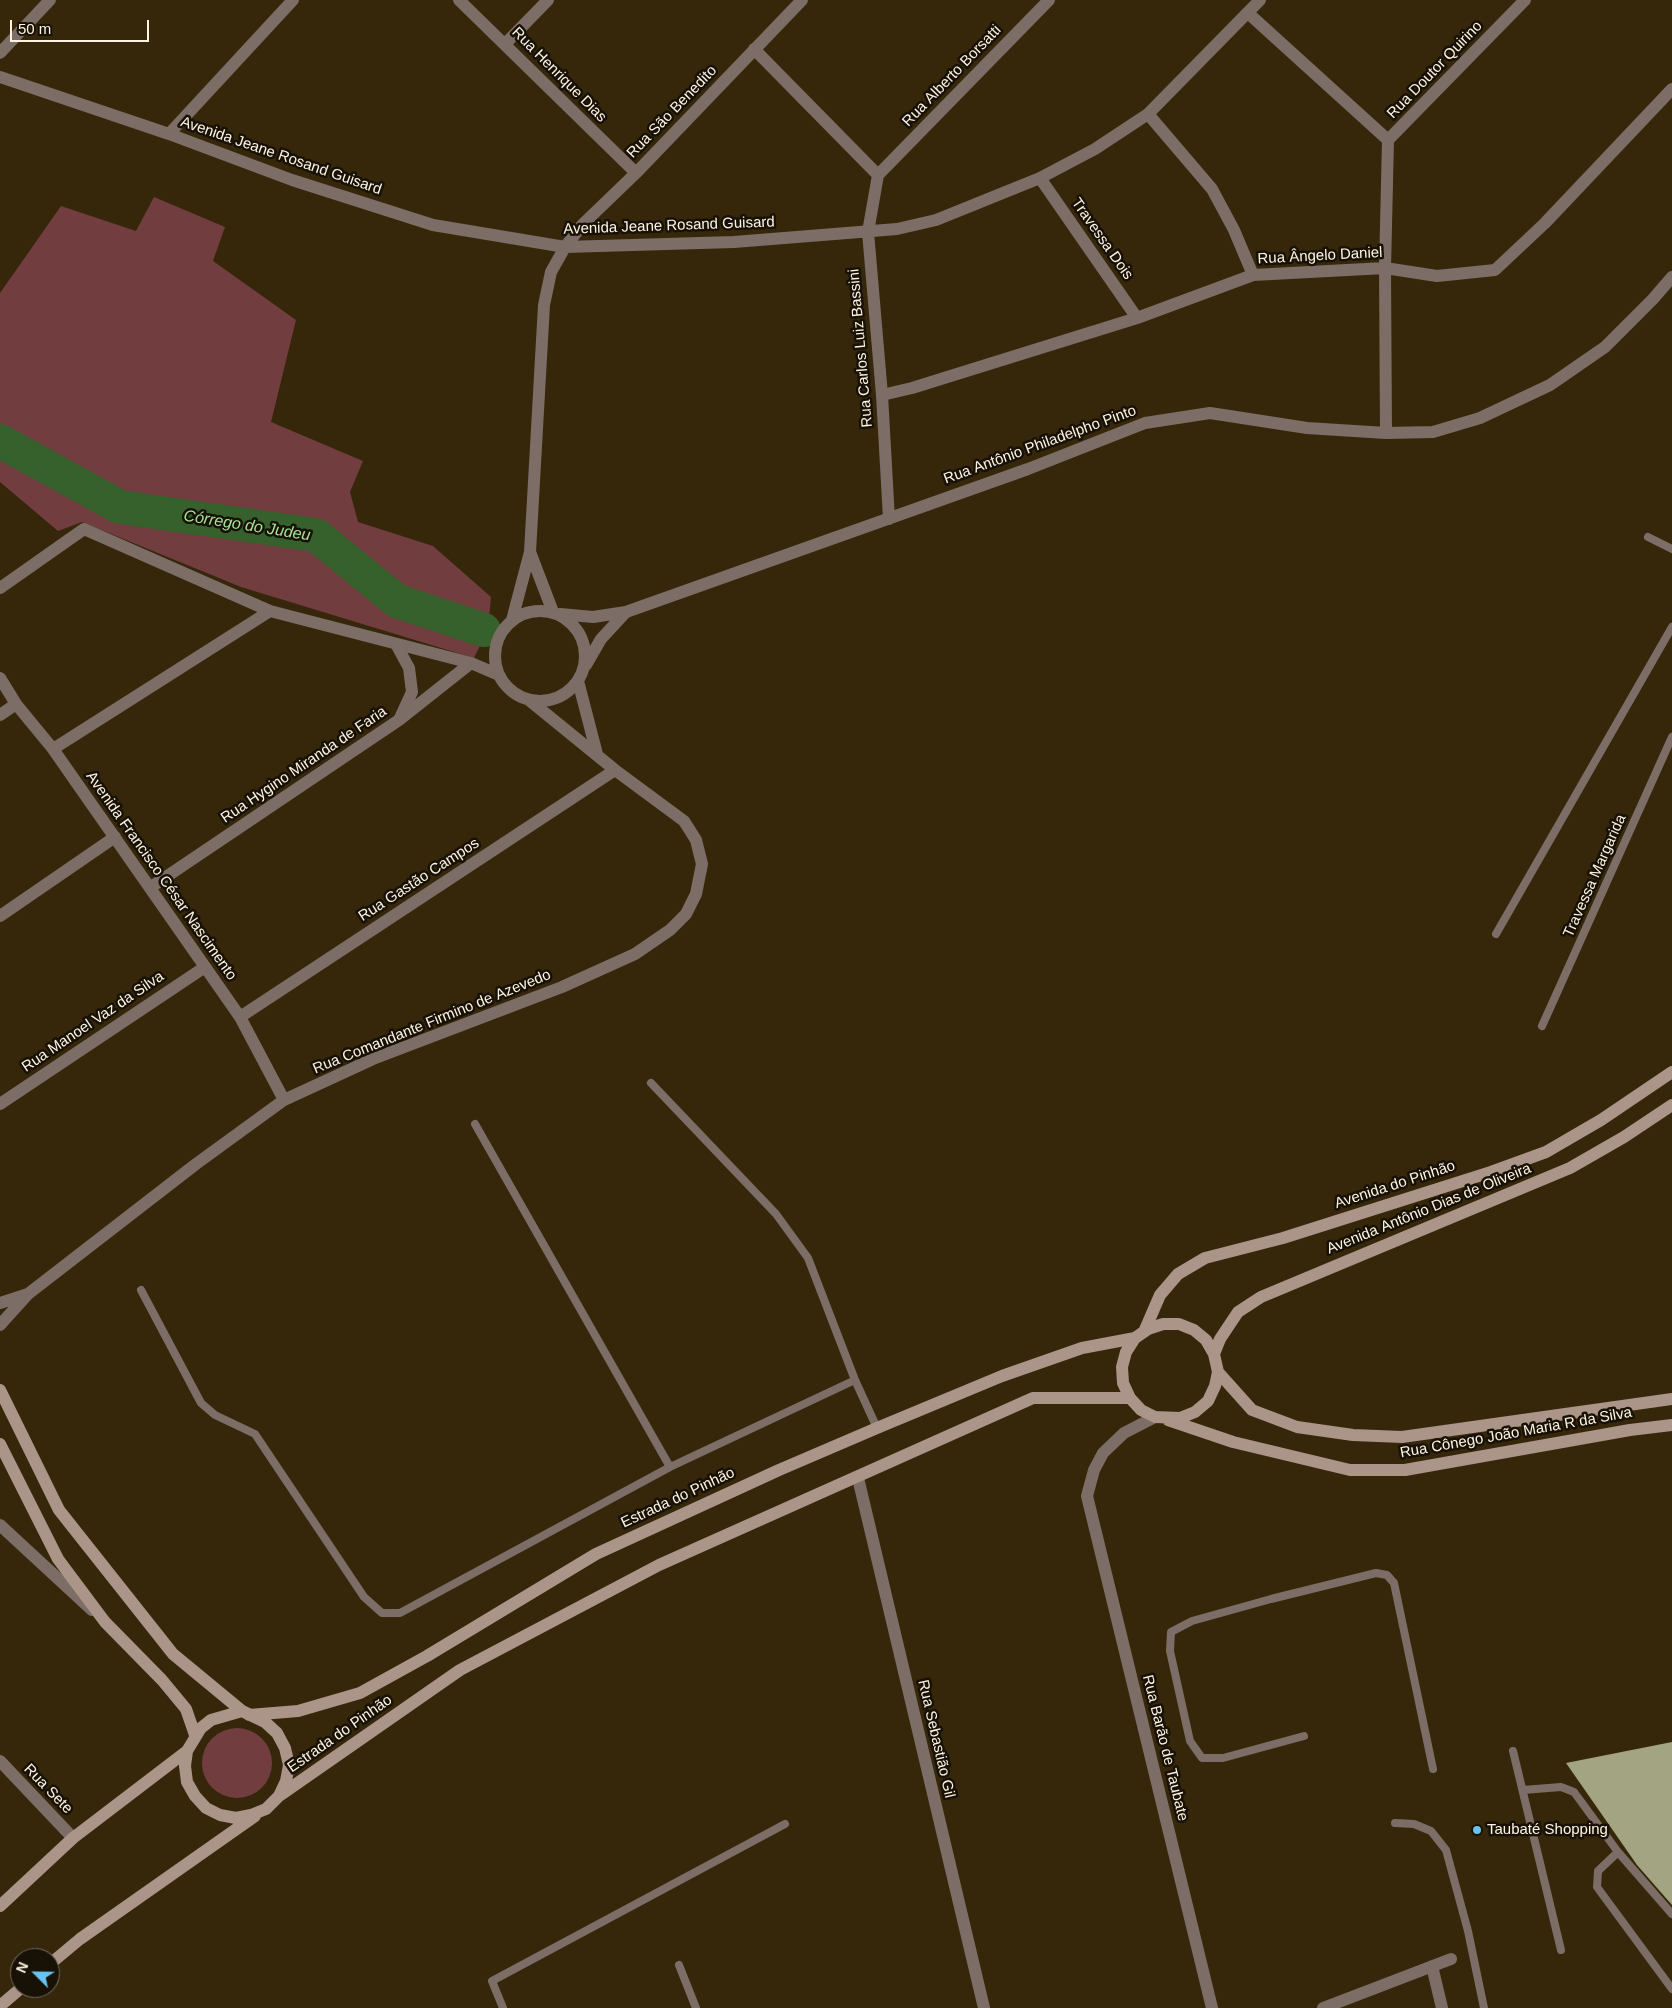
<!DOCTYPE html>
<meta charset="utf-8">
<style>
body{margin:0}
#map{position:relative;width:1672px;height:2008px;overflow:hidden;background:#36270b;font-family:Helvetica,sans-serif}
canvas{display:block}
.north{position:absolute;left:10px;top:1948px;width:50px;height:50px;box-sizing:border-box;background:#181106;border:1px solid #746b5e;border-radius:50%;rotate:293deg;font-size:14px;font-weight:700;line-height:20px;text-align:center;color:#fdf3e3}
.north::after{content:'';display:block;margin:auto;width:18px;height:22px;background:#67c4f0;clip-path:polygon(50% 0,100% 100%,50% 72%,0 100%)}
.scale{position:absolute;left:10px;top:20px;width:139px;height:22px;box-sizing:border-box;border:2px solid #fdf3e3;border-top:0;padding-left:6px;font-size:15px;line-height:18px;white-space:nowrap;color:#fdf3e3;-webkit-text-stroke:4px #181106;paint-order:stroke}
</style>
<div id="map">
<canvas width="1672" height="2008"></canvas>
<div class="north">N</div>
<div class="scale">50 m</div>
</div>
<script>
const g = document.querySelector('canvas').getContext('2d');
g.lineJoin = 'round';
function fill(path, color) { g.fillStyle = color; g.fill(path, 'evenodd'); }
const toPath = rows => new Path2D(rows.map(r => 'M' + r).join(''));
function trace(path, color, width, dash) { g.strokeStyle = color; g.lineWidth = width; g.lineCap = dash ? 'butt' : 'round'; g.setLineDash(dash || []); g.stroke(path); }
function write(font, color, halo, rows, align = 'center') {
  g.font = font + ' Helvetica,sans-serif'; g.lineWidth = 5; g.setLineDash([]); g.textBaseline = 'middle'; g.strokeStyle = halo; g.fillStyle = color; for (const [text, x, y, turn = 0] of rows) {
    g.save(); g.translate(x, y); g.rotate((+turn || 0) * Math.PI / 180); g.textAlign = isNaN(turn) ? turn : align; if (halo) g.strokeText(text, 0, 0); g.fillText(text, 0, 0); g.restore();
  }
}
fill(toPath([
 [154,197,225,227,213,261,296,320,271,422,363,461,350,492,358,522,433,546,491,597,488,629,474,658,241,587,82,522,58,531,0,482,0,293,61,206,136,231],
 '202 1763a35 35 0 1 1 70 0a35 35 0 1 1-70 0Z'
]), '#713d3f');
trace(toPath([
 [0,441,120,507,316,535,397,601,484,630]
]), '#36602c', 34);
fill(toPath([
 [1672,1742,1672,1905,1637,1865,1566,1763]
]), '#a3a482');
trace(toPath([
 [1648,537,1672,549],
 [1496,934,1672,627],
 [1542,1026,1672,737],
 [651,1083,776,1214,808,1258,855,1380,877,1428],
 [475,1124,670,1467],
 [141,1290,201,1403,215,1415,255,1434,364,1597,382,1613,400,1613,670,1467,855,1380],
 [1304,1736,1223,1758,1202,1758,1190,1741,1170,1651,1171,1632,1192,1621,1271,1599,1376,1573,1387,1575,1394,1583,1433,1769],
 [1513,1751,1561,1950],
 [1523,1790,1561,1787,1574,1792,1618,1852,1672,1914],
 [1395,1823,1414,1824,1431,1831,1446,1850,1468,1931,1484,2008],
 [1618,1852,1598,1871,1597,1887,1672,1989],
 [679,1965,696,2008],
 [503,2008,492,1981,785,1824]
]), '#7c6e66', 8);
trace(toPath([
 [459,0,636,173],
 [1248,13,1388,140,1385,268,1386,433],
 [505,44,548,0],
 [754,49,878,175],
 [0,53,50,0],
 [0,77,169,134,292,180,433,225,565,247,734,242,897,229,936,220,1040,178,1095,149,1148,114,1260,0],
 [1148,114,1212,189,1234,230,1253,275],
 [169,134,293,0],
 [1388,140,1525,0],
 [878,175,868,232,882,395,889,519],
 [878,175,1049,0],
 [1040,178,1137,318],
 [882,395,912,388,1137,318,1253,275,1385,268,1437,276,1495,270,1545,223,1672,89],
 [530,552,553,612],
 [0,588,84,529,270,611,471,663,499,675],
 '495 656a45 45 0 1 1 90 0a45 45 0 1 1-90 0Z',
 [560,614,593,617,626,612,1028,469,1145,423,1210,413,1307,428,1386,433,1433,432,1480,418,1550,385,1605,347,1653,299,1672,277],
 [512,620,530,552,544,305,551,272,565,247,583,224,636,173,802,0],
 [396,644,409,668,412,692,400,718],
 [586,665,601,639,626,612],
 [0,678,16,704,53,749,240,1017,284,1100],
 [578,681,597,754],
 [0,715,16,704],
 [53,749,270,611],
 [151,887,399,720,471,663],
 [0,916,115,837],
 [240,1017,615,770],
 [0,1104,205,967],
 [0,1303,28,1294],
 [0,1325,28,1294,196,1164,284,1100,373,1059,562,987,635,954,670,930,686,914,696,894,702,864,696,840,684,821,615,770,529,700],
 [1155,1417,1124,1433,1103,1453,1094,1470,1087,1496,1212,2008],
 [858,1478,984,2008],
 [0,1525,92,1610],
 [0,1761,73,1838],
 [1432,1966,1442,2008],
 [1323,2008,1451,1959]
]), '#7c6e66', 12);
trace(toPath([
 [1144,1332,1160,1295,1178,1274,1205,1258,1283,1238,1491,1172,1546,1152,1601,1120,1672,1072],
 [1214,1354,1220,1339,1238,1312,1261,1297,1570,1168,1624,1137,1672,1105],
 [1218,1372,1252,1410,1297,1427,1353,1435,1402,1437,1672,1399],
 [0,1390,59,1510,173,1654,242,1711],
 [1168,1420,1233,1442,1350,1470,1405,1470,1630,1430,1672,1425],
 [0,1444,58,1559,105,1622,162,1680,186,1709,195,1735],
 [242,1711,265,1722,277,1733,285,1748,289,1765,286,1781,279,1796,266,1809,251,1815,236,1818,220,1815,206,1808,195,1796,187,1782,185,1766,187,1751,201,1728,211,1720,242,1711],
 [249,1715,298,1711,360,1693,427,1656,596,1554,779,1470,877,1428,1002,1376,1082,1348,1135,1338,1148,1329,1163,1324,1179,1324,1194,1330,1206,1340,1214,1354,1218,1372,1215,1386,1208,1401,1195,1412,1180,1418,1155,1417,1141,1410,1130,1398,1123,1383,1122,1367,1126,1352,1135,1338],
 [279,1796,460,1670,659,1565,1033,1398,1130,1398],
 [0,1906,73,1838,187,1751],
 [50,1964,80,1939,255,1816],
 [0,2006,21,1988]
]), '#ab9488', 12);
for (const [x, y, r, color] of [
 [1477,1830,5,"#67c4f0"]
]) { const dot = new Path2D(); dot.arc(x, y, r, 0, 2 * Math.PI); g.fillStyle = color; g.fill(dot); trace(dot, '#181106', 2); }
write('15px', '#fdf3e3', '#181106', [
 ["Rua Doutor Quirino",1435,70,-46],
 ["Rua Henrique Dias",559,75,45],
 ["Rua Alberto Borsatti",952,76,-46],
 ["Rua São Benedito",672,112,-46],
 ["Avenida Jeane Rosand Guisard",281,156,19],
 ["Avenida Jeane Rosand Guisard",669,226,-2],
 ["Travessa Dois",1102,239,55],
 ["Rua Ângelo Daniel",1320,256,-3],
 ["Rua Carlos Luiz Bassini",861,348,-95],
 ["Rua Antônio Philadelpho Pinto",1040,445,-20],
 ["Rua Hygino Miranda de Faria",304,765,-34],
 ["Avenida Francisco César Nascimento",161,876,55],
 ["Travessa Margarida",1595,876,-66],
 ["Rua Gastão Campos",419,880,-33],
 ["Rua Manoel Vaz da Silva",93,1022,-34],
 ["Rua Comandante Firmino de Azevedo",432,1022,-22],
 ["Avenida do Pinhão",1395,1185,-18],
 ["Avenida Antônio Dias de Oliveira",1429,1209,-22],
 ["Rua Cônego João Maria R da Silva",1516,1433,-10],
 ["Estrada do Pinhão",678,1498,-25],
 ["Estrada do Pinhão",340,1734,-35],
 ["Rua Sebastião Gil",936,1739,77],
 ["Rua Barão de Taubate",1165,1748,76],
 ["Rua Sete",48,1789,46]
]);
write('15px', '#fdf3e3', '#181106', [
 ["Taubaté Shopping",1487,1830]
], 'left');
write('italic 16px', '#a3e394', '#181106', [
 ["Córrego do Judeu",247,526,9]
]);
</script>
